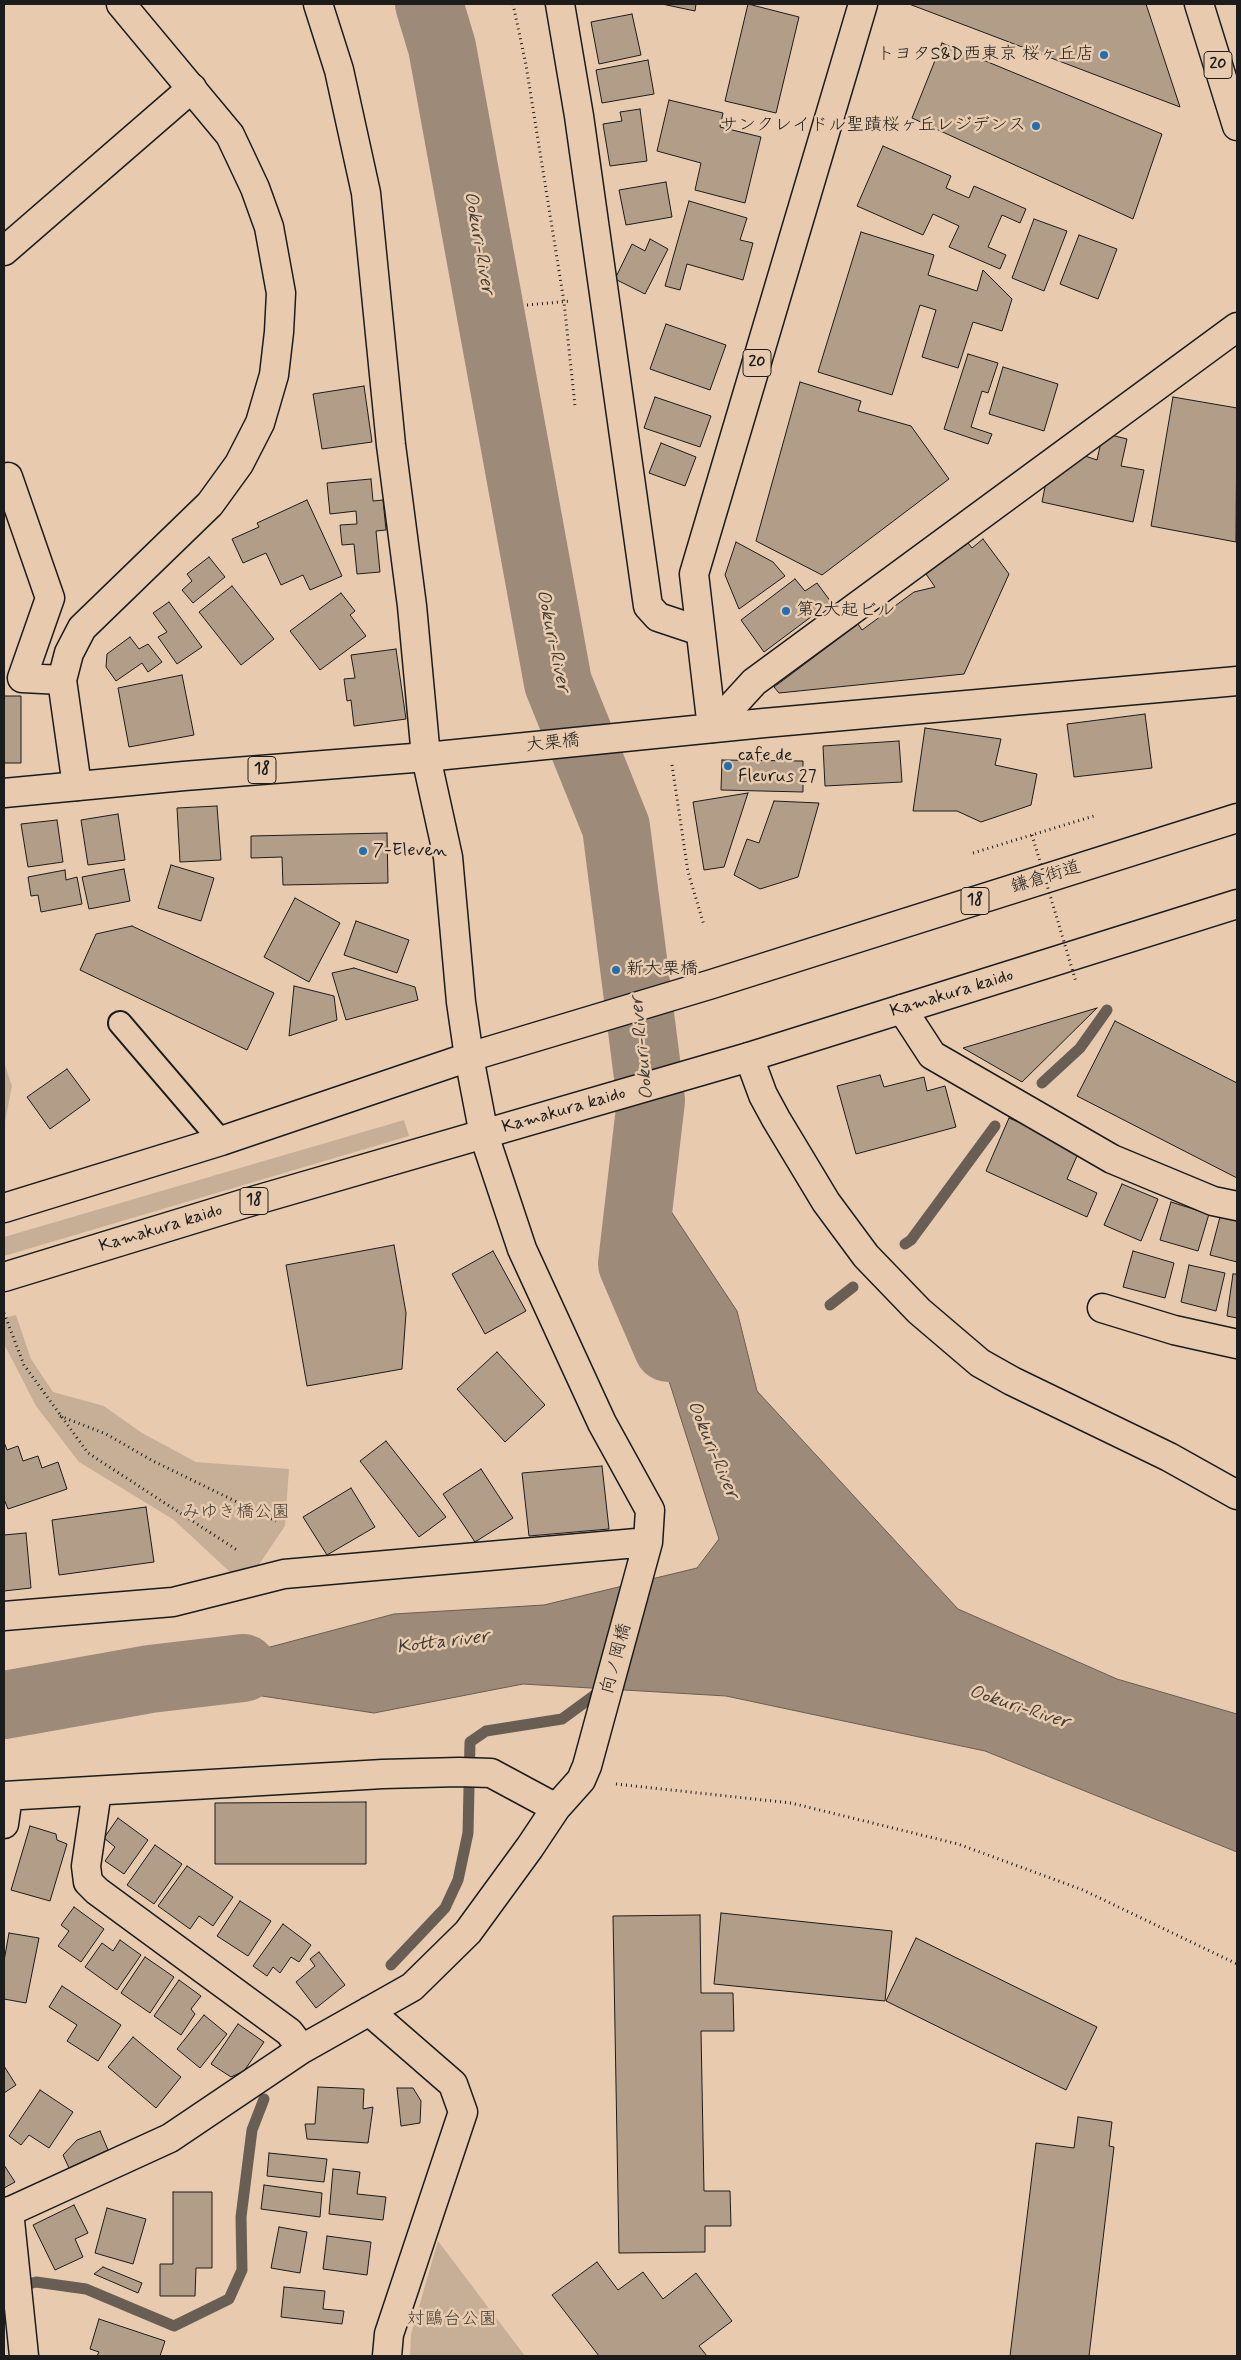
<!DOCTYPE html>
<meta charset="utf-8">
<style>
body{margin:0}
#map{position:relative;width:1241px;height:2360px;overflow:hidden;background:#e8cbaf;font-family:Mynerve,sans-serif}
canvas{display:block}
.frame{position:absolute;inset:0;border:5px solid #1c1c1c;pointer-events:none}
</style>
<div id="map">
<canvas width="1241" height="2360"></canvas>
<div class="frame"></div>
</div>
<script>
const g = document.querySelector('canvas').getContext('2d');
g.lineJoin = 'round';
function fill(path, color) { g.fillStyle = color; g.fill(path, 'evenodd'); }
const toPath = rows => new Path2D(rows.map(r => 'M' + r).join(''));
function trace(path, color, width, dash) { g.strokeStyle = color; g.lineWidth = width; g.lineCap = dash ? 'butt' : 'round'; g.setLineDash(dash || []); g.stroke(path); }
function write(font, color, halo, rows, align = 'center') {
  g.font = font + ' Mynerve,"Klee One",sans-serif'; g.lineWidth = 5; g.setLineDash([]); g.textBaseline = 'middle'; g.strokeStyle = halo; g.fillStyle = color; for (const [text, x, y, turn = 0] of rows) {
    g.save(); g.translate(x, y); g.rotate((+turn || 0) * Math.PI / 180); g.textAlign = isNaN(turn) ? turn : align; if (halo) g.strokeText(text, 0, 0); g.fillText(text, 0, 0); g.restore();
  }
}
fill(toPath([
 [4,1062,12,1086,4,1127],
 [404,1120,409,1136,4,1256,4,1237],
 [16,1315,31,1359,53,1392,104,1406,142,1433,196,1462,289,1469,285,1526,258,1566,232,1574,174,1520,79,1462,36,1406,4,1344,4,1318],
 [438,2241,525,2356,410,2356,411,2334]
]), '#c7af97');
const water = toPath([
 [643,1169,737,1311,757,1391,958,1609,1117,1679,1237,1714,1237,1852,985,1751,726,1696,523,1684,374,1713,150,1679,394,1614,544,1605,697,1568,719,1539,632,1264,643,1169]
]);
fill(water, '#9d8a79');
trace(water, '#695e54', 1);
trace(toPath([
 [1042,1083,1080,1048,1107,1010],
 [905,1244,911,1240,995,1126],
 [830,1305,853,1287],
 [391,1965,445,1908,458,1880,468,1833,470,1742,486,1731,562,1719,603,1689],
 [17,2287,36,2282,86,2289,174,2326,229,2299,242,2270,241,2217,252,2130,264,2099]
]), '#695e54', 11);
trace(toPath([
 [429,4,442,47,558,683,616,827,651,1100,632,1264,668,1348],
 [4,1705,150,1679,243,1668]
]), '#9d8a79', 68);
const building = toPath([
 [662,4,696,4,695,11,662,4],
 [748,4,799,17,776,113,725,101,748,4],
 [909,4,1146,4,1180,107,909,4],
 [632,14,641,55,599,64,591,22,632,14],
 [942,43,1162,134,1133,219,912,118,942,43],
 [648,60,654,94,602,103,596,70,648,60],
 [669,100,723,113,720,127,761,137,745,203,695,190,701,163,657,151,669,100],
 [640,109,647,161,610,166,603,124,622,121,620,112,640,109],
 [883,146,951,176,946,188,969,198,974,186,1026,209,1020,223,1002,215,988,247,1006,255,1000,269,949,247,959,226,933,214,923,235,857,206,883,146],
 [666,182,672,217,626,225,619,190,666,182],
 [689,201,747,218,740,240,753,243,743,280,687,264,680,290,665,286,689,201],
 [1034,219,1067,231,1044,291,1012,278,1034,219],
 [861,232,934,255,928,275,977,291,983,270,1012,299,1002,331,973,322,958,368,922,357,936,310,920,305,892,395,818,372,861,232],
 [1079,235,1117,249,1098,299,1060,284,1079,235],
 [650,239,668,249,645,294,615,279,632,244,645,251,650,239],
 [666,324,726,345,710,390,650,369,666,324],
 [968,354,998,363,988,393,982,391,971,427,992,434,988,444,944,429,968,354],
 [1003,367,1058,384,1044,431,989,414,1003,367],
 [800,382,861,401,858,411,911,426,949,479,822,575,756,541,800,382],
 [364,386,372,442,322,449,313,394,364,386],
 [655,397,711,416,700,447,644,428,655,397],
 [1173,397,1237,408,1236,542,1151,526,1173,397],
 [1103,433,1127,439,1121,466,1144,470,1133,522,1042,502,1046,482,1082,455,1097,460,1103,433],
 [661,443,696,457,685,486,649,473,661,443],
 [371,479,373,501,383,500,386,530,376,531,380,572,357,574,354,544,342,545,340,525,357,524,356,511,330,514,327,483,371,479],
 [307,500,342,576,310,590,303,575,281,585,266,553,243,563,232,539,259,527,257,523,307,500],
 [983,539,1009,574,964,674,779,693,774,687,858,624,862,630,914,592,935,587,926,574,968,543,972,548,983,539],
 [736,542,773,562,785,576,739,609,725,575,736,542],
 [209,557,225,577,193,603,182,590,192,581,187,574,209,557],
 [795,579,805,591,817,583,831,602,764,652,741,620,795,579],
 [232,586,274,639,241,665,199,612,232,586],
 [341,593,355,611,350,615,366,636,320,670,290,631,341,593],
 [169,602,202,647,177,664,158,637,167,632,153,613,169,602],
 [130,637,139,649,148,644,162,662,148,672,142,663,116,681,106,667,107,654,130,637],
 [396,649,406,719,354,726,351,700,347,701,344,679,355,678,351,655,396,649],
 [182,675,194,735,129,747,118,688,182,675],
 [4,696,21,696,21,763,4,763,4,696],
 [1145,714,1152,768,1074,777,1067,724,1145,714],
 [925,728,1001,739,995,765,1037,774,1031,805,981,822,957,811,913,811,925,728],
 [899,741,902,782,825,786,823,746,899,741],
 [722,760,803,761,803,792,721,790,722,760],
 [748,793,724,867,704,870,693,802,748,793],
 [774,801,819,803,798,877,760,889,734,875,747,839,759,843,774,801],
 [217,806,221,860,180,862,177,808,217,806],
 [118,814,125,860,88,865,81,820,118,814],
 [57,820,63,862,28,867,21,824,57,820],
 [387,833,388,883,283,885,282,857,251,858,251,836,387,833],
 [171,865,214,878,201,921,158,908,171,865],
 [124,869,130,901,89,909,82,877,124,869],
 [65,870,66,880,77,877,82,904,41,912,38,895,31,896,28,877,65,870],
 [295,898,340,923,309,982,264,957,295,898],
 [356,921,409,940,397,973,344,955,356,921],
 [132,926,274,993,247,1050,80,970,96,934,132,926],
 [354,968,415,987,418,1000,346,1020,332,973,354,968],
 [294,986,334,996,337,1020,289,1036,294,986],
 [1097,1008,1022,1082,963,1048,1097,1008],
 [1115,1021,1237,1083,1237,1178,1077,1096,1115,1021],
 [67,1069,90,1100,50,1129,27,1097,67,1069],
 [880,1075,884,1087,924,1077,927,1091,945,1086,956,1127,856,1154,837,1086,880,1075],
 [1009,1118,1080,1149,1067,1179,1097,1193,1087,1217,986,1171,1009,1118],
 [1122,1184,1158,1199,1141,1241,1104,1225,1122,1184],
 [1171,1202,1209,1214,1198,1251,1160,1240,1171,1202],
 [1220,1217,1237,1221,1237,1262,1210,1255,1220,1217],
 [394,1245,406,1313,402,1369,307,1386,286,1265,394,1245],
 [493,1251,526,1311,485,1334,452,1274,493,1251],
 [1133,1251,1174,1263,1165,1298,1123,1287,1133,1251],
 [1189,1265,1225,1273,1216,1311,1181,1302,1189,1265],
 [1233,1274,1237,1274,1237,1318,1227,1316,1233,1274],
 [497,1352,545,1405,505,1442,457,1389,497,1352],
 [386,1441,446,1517,419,1537,360,1461,386,1441],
 [4,1442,7,1450,18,1446,23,1461,38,1456,42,1468,58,1462,67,1489,8,1509,4,1499,4,1442],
 [602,1466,609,1529,529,1536,522,1473,602,1466],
 [481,1469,513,1518,475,1542,443,1494,481,1469],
 [351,1488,375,1527,327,1555,303,1517,351,1488],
 [146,1507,154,1562,59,1575,52,1520,146,1507],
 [26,1533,31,1588,4,1591,4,1535,26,1533],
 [366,1802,366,1864,215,1864,215,1803,366,1802],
 [118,1818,148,1840,124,1874,105,1861,115,1847,104,1838,118,1818],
 [30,1826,56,1834,57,1840,67,1844,50,1901,11,1890,30,1826],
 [155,1845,182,1864,154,1904,127,1885,155,1845],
 [187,1866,233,1897,213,1926,199,1916,190,1929,158,1906,187,1866],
 [240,1901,271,1921,248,1956,217,1936,240,1901],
 [74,1907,104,1929,81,1962,58,1946,69,1931,61,1925,74,1907],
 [721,1913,892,1931,885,2001,714,1984,721,1913],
 [700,1915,701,1993,733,1993,734,2031,701,2031,704,2191,730,2191,731,2226,705,2226,705,2252,619,2253,613,1916,700,1915],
 [283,1924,311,1945,299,1962,291,1957,280,1973,273,1967,267,1976,253,1966,283,1924],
 [9,1933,39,1938,26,2003,4,1999,4,1961,9,1933],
 [916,1938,1097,2027,1066,2090,886,2001,916,1938],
 [120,1940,141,1955,117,1990,85,1967,102,1943,113,1951,120,1940],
 [319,1952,345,1985,316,2008,296,1982,315,1966,310,1959,319,1952],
 [145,1957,174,1977,150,2013,121,1993,145,1957],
 [179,1980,201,1996,191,2009,195,2014,181,2035,154,2016,179,1980],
 [62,1986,121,2025,98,2061,67,2041,77,2025,49,2007,62,1986],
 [204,2015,227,2034,200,2068,177,2049,204,2015],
 [238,2024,264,2042,244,2071,231,2077,211,2064,238,2024],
 [133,2037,181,2077,156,2108,108,2067,133,2037],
 [4,2066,16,2085,4,2093,4,2066],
 [318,2087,364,2089,363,2109,373,2107,368,2143,307,2139,305,2124,315,2124,318,2087],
 [397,2088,413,2088,421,2101,420,2123,401,2126,397,2088],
 [40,2090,73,2112,49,2148,29,2135,21,2145,9,2136,40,2090],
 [1078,2117,1112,2122,1109,2146,1114,2147,1089,2356,1010,2356,1036,2143,1074,2148,1078,2117],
 [100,2131,108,2150,69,2168,63,2155,77,2140,100,2131],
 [269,2153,327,2159,324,2182,267,2176,269,2153],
 [4,2165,15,2182,4,2188,4,2165],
 [333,2169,360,2172,357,2194,386,2197,383,2220,329,2214,333,2169],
 [264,2185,322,2193,320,2217,261,2209,264,2185],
 [173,2192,212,2192,212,2268,196,2268,195,2296,160,2296,160,2264,173,2264,173,2192],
 [74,2205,88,2233,75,2239,83,2257,55,2270,33,2225,74,2205],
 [107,2208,146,2219,133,2264,95,2253,107,2208],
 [279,2227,307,2232,300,2273,271,2268,279,2227],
 [327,2236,371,2242,367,2275,323,2269,327,2236],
 [597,2262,618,2290,643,2272,663,2299,696,2273,732,2321,699,2346,707,2356,599,2356,552,2295,597,2262],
 [103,2267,142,2283,138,2293,94,2274,103,2267],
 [284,2287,325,2291,323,2309,344,2311,342,2324,281,2317,284,2287],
 [99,2319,165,2341,160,2356,97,2356,99,2352,90,2349,99,2319]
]);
fill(building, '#b29d89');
trace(building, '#1c1c1c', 1);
const lane = toPath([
 [120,1023,221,1141]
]);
const street = toPath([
 [560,4,579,116,648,606,658,617,700,631],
 [4,251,192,88],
 [8,477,50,598,22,678,62,680],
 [712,728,754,682,1237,327],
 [902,1009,932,1055,1112,1159,1213,1201,1237,1206],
 [749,1057,763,1095,776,1119,826,1202,866,1256,919,1311,980,1363,1012,1381,1169,1457,1237,1495],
 [1102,1308,1174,1330,1237,1344],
 [4,1616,173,1602,284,1574,648,1542],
 [97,1791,86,1866,88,1882,97,1891,289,2032,302,2049],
 [4,1796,383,1774,459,1772,491,1773,556,1808],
 [4,1824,8,1796],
 [369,2011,453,2084,463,2112,389,2334,387,2356],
 [9,2211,24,2356],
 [4,2214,170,2138,302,2049,412,1987,468,1932,530,1847,556,1808,581,1780,587,1766,648,1542,650,1510,602,1423,522,1249,484,1135,469,1057,461,1002,448,857,426,757,412,606,391,445,366,193,339,70,318,4]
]);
const secondary = toPath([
 [77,786,62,680,69,653,82,628,210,504,239,464,260,423,274,375,279,332,281,293,269,227,255,188,230,135,121,4]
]);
const primary = toPath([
 [1199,4,1237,126],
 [712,728,694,574,863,4],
 [4,793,184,776,426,757,764,723,1237,681],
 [4,1208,221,1141,469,1057,712,984,1237,818],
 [4,1277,246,1203,749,1057,1237,904]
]);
trace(lane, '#1c1c1c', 26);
trace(street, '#1c1c1c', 31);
trace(secondary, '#1c1c1c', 31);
trace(primary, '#1c1c1c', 31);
trace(toPath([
 [513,4,526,65,564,302,575,406],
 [527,305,571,301],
 [672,765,688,872,704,925],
 [973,853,1097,815],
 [4,1313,24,1365,88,1453,237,1550],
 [60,1416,106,1434,153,1461,276,1521],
 [616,1784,791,1803,958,1844,1083,1890,1237,1964]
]), '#1c1c1c', 3, [1, 4]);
trace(lane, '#e8cbaf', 22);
trace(street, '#e8cbaf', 28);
trace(secondary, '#e8cbaf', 28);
trace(primary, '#e8cbaf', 28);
trace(toPath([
 [1032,835,1076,982]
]), '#1c1c1c', 3, [1, 4]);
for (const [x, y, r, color] of [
 [1104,55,5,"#1f6fb2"],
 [1036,126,5,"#1f6fb2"],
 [786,611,5,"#1f6fb2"],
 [728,766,5,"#1f6fb2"],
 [363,851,5,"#1f6fb2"],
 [616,970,5,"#1f6fb2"]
]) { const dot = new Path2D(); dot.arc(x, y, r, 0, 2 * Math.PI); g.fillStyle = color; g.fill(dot); trace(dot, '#e8cbaf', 2); }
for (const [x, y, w] of [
 [1218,65,28],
 [757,363,28],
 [262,770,28],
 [975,901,28],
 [254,1201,28]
]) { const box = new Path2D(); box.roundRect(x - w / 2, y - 13.5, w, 27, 4); g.fillStyle = '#e8cbaf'; g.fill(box); trace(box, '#1c1c1c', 1); }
write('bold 16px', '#1c1c1c', null, [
 ["20",1218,65],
 ["20",757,363],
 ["18",262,770],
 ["18",975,901],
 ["18",254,1201]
]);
write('18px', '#1c1c1c', '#e8cbaf', [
 ["トヨタS&D西東京 桜ヶ丘店",1094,55,"right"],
 ["サンクレイドル聖蹟桜ヶ丘レジデンス",1026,126,"right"],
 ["第2大起ビル",796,611],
 ["cafe de",738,756],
 ["Fleurus 27",738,777],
 ["7-Eleven",373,851],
 ["新大栗橋",626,970]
], 'left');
write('18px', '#1c1c1c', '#e8cbaf', [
 ["大栗橋",553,744,-6],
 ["鎌倉街道",1046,878,-17],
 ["Kamakura kaido",952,994,-17],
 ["Kamakura kaido",564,1111,-16],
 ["Kamakura kaido",161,1229,-17],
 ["向ノ岡橋",617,1659,-75]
]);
write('18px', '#47413b', '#e8cbaf', [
 ["みゆき橋公園",236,1513],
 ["対鷗台公園",452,2320]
]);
write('italic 19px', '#433d38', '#e8cbaf', [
 ["Ookuri-River",478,243,80],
 ["Ookuri-River",552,641,78],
 ["Ookuri-River",643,1048,-96],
 ["Ookuri-River",712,1450,67],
 ["Kotta river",443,1643,-7],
 ["Ookuri-River",1019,1708,18]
]);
</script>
